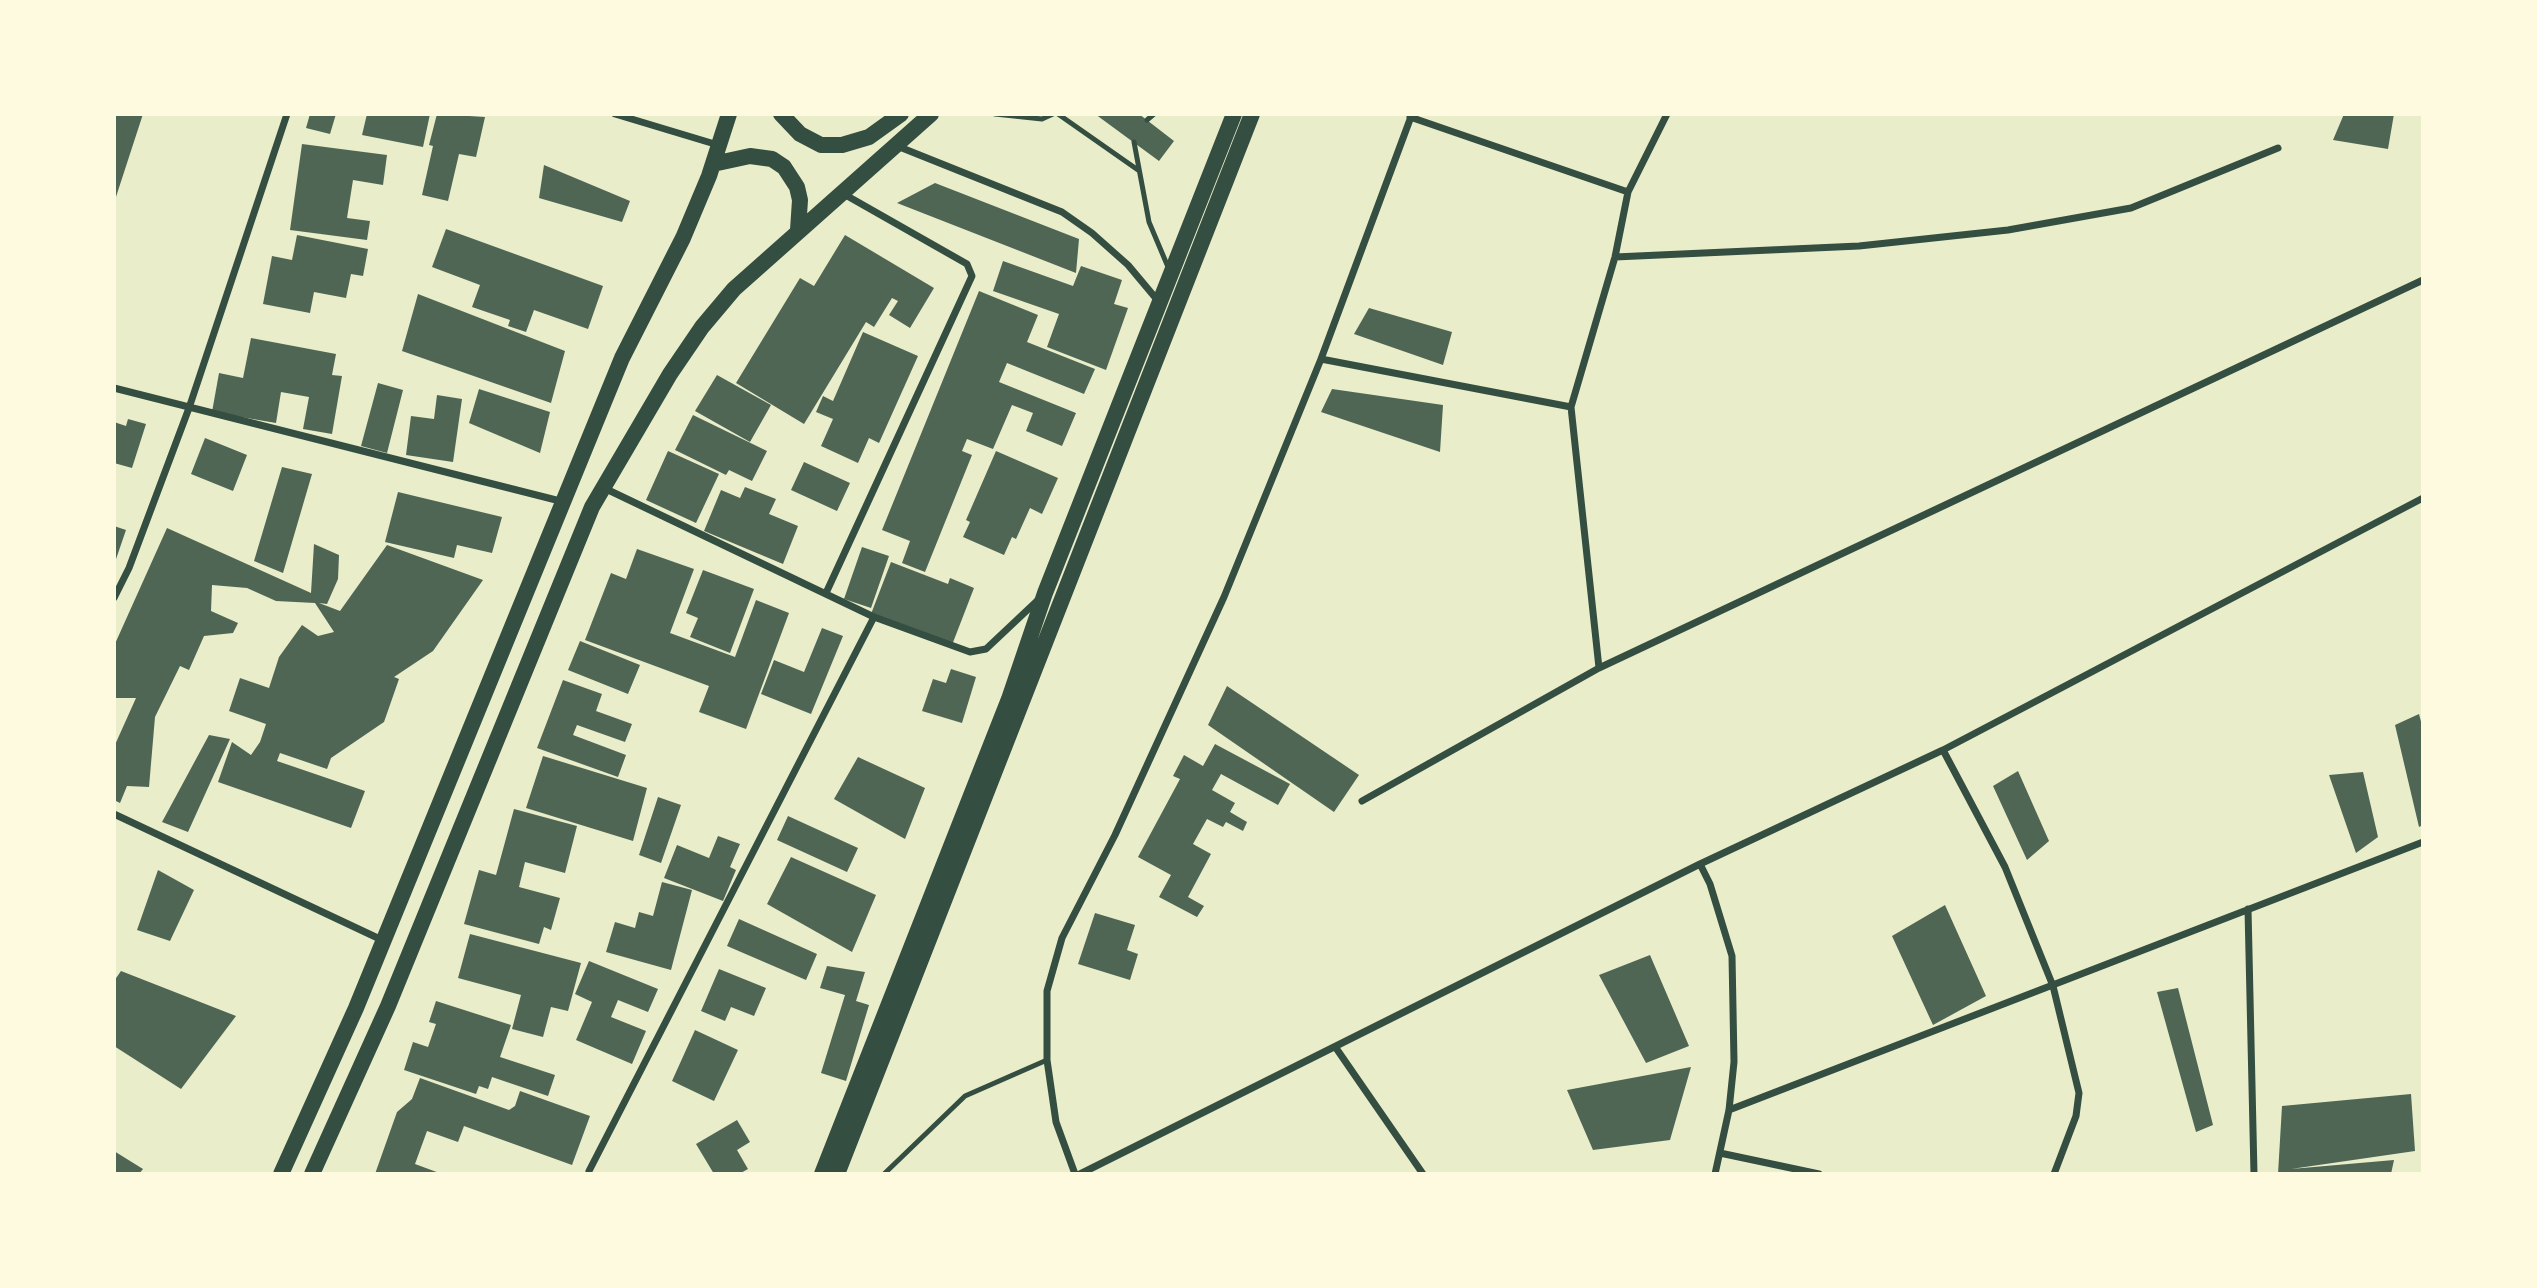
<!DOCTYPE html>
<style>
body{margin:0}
#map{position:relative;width:2537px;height:1288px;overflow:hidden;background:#e9edc9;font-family:Manrope,sans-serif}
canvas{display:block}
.frame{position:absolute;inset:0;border:116px solid #fefae0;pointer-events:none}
</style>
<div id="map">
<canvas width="2537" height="1288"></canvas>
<div class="frame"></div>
</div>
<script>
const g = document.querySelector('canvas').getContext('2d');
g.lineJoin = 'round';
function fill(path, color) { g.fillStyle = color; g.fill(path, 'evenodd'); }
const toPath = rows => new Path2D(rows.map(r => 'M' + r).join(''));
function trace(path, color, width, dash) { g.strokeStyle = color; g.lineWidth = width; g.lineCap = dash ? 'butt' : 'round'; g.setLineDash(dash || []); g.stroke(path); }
fill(toPath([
 [114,114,143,114,114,203],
 [310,114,336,114,330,134,306,128],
 [367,114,430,114,423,147,362,135],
 [437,114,485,117,476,157,459,154,448,201,422,195,433,146,429,145],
 [1095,114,1139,114,1174,141,1159,161],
 [2344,114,2394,114,2388,149,2333,140],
 [302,144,387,155,383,185,353,180,347,218,370,221,367,240,290,230],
 [544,165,630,201,622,222,539,198],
 [935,183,1079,239,1076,273,897,203],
 [446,229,603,286,588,329,534,310,526,332,508,326,510,320,472,307,480,285,432,267],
 [297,235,368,249,363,276,351,274,346,298,314,292,310,313,263,304,272,256,292,260],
 [845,235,934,288,910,328,889,315,898,301,892,298,874,327,866,322,804,424,736,383,800,278,814,286],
 [1003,261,1073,286,1081,266,1122,280,1114,304,1128,308,1106,370,1047,347,1059,314,993,291],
 [979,291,1038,315,1027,342,1095,369,1084,394,1007,363,999,382,1076,413,1062,446,1026,431,1033,413,1012,405,993,449,967,439,962,451,972,455,925,572,902,563,910,541,882,530],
 [418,294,565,351,551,403,402,351],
 [1369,308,1452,332,1443,365,1354,334],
 [863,332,918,356,879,443,869,438,858,463,821,446,833,419,816,412,823,396,833,401],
 [251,338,336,354,332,375,342,376,332,434,303,429,309,397,281,392,276,423,212,412,219,373,243,378],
 [717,375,771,405,750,442,695,411],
 [378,383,403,390,387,453,361,446],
 [479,389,550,412,540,453,469,423],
 [1332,389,1443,405,1440,452,1321,412],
 [437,395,462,399,453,462,406,455,411,416,434,419],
 [693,415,767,451,752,481,729,470,726,475,675,450],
 [128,419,146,424,132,468,114,463,114,422,126,426],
 [205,438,247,455,233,491,191,474],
 [668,451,719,474,696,523,646,500],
 [996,451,1058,478,1042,514,1030,508,1016,539,1012,537,1004,555,963,537,970,522,966,520],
 [804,462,850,483,837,511,791,490],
 [282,467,312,474,283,573,254,561],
 [745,487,776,499,769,514,798,526,783,564,704,531,721,490,740,498],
 [398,492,502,517,492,553,457,545,454,558,385,542],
 [114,526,126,530,114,565],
 [167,528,311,593,314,544,339,555,338,579,327,604,319,603,340,611,387,545,483,580,433,651,394,677,399,679,384,722,331,758,327,769,280,753,277,761,365,791,351,828,218,782,232,742,251,755,260,742,266,724,229,711,240,678,269,688,279,657,302,625,318,636,334,632,315,603,276,601,247,588,212,585,211,611,238,623,233,633,204,636,189,670,180,666,155,717,149,787,127,786,120,803,114,800,114,747,136,698,114,698,114,646],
 [862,547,889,556,871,608,844,599],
 [637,549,694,569,670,633,735,657,756,600,789,613,746,729,699,712,709,686,585,640,611,573,626,579],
 [891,562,948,584,950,578,974,588,952,645,871,614],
 [703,570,754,589,730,653,690,637,698,618,686,613],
 [822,628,843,636,811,714,761,694,774,660,804,672],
 [580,641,640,665,628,694,568,670],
 [951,669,976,677,962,723,922,711,933,679,946,683],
 [563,680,602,694,596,711,632,724,625,742,577,725,573,735,626,755,618,777,537,748],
 [1227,686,1359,775,1334,812,1208,725],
 [2419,714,2423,729,2423,825,2419,827,2395,725],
 [209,735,230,739,188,832,162,822],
 [1215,744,1290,784,1278,805,1221,774,1212,790,1235,803,1230,812,1247,822,1243,831,1226,822,1223,827,1207,819,1193,844,1211,854,1188,897,1204,906,1197,917,1159,897,1171,875,1138,857,1180,779,1173,776,1184,755,1203,766],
 [543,756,647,788,633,841,526,808],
 [858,757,925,788,905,839,834,799],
 [2018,771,2049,841,2027,860,1993,786],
 [2363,772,2378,837,2356,853,2329,775],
 [658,797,681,805,661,863,639,855],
 [514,809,577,826,565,873,525,862,519,887,560,898,551,930,544,927,539,944,464,924,479,870,496,875],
 [788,816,858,848,847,872,777,840],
 [718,836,740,844,730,867,736,870,723,901,664,878,677,845,709,858],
 [791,857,876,895,852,952,767,904],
 [158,870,194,890,170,941,137,930],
 [662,882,692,890,671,970,606,952,615,922,635,928,639,912,653,916],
 [1945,905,1986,996,1933,1025,1892,936],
 [1095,913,1135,925,1127,950,1138,954,1130,980,1078,964],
 [739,919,817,954,806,980,727,946],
 [470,934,581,963,568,1011,551,1007,543,1037,512,1029,521,995,458,978],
 [1650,955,1689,1046,1646,1063,1599,975],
 [589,961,658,989,648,1012,618,1000,611,1017,646,1031,632,1064,576,1040,592,1002,575,994],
 [827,966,865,972,856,1001,869,1005,846,1081,821,1073,845,995,820,988],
 [719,969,766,988,754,1016,731,1007,725,1021,701,1011],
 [121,971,236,1016,181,1089,114,1046,114,981],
 [2178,988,2213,1125,2196,1132,2157,992],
 [436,1001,511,1025,500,1057,555,1075,548,1096,492,1077,488,1089,479,1086,476,1094,404,1070,413,1042,428,1047,436,1024,429,1022],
 [695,1030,738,1050,714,1101,672,1081],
 [1691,1067,1670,1140,1593,1150,1567,1090],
 [420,1078,509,1110,515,1106,520,1091,590,1116,572,1165,464,1126,458,1142,427,1131,415,1164,442,1174,375,1174,397,1112,412,1099],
 [2411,1094,2415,1151,2291,1169,2394,1160,2391,1174,2278,1174,2282,1106],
 [737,1120,750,1142,737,1150,748,1169,739,1174,714,1174,696,1144],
 [114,1151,143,1169,139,1174,114,1174]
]), '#4f6655');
trace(toPath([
 [995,114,1042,119,1053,114],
 [1058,114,1138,170],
 [1147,120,1154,114],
 [1134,142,1149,222,1168,267],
 [884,1174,965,1096,1047,1060]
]), '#344e41', 5);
trace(toPath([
 [615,114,718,145],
 [1410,117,1628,192],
 [897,146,1062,212,1092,233,1128,265,1159,302],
 [1615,257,1859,246,2008,230,2131,208,2278,148],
 [1321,359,1571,407],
 [114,388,564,502],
 [604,488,874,617,970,652,986,649,1038,600],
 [826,593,972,276,967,264,842,193],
 [114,598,129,568,189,408,287,114],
 [1599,668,2423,280],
 [1943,750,2005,867,2053,986,2079,1093,2076,1116,2054,1174],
 [1362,801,1599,668,1571,407,1615,257,1628,192,1667,114],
 [114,814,382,940],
 [1700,864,1710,884,1732,956,1734,1062,1729,1110,1715,1174],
 [2248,909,2254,1174],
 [1336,1048,1423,1174],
 [1729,1110,2423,842],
 [1720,1153,1819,1174],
 [589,1171,874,617],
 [1075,1174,1056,1122,1047,1060,1047,991,1062,938,1115,835,1224,597,1321,359,1412,114],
 [1080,1174,1700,864,1943,750,2423,498]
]), '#344e41', 7);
trace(toPath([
 [781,114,800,134,821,145,842,145,869,137,901,114],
 [713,164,750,156,772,159,784,167,797,187,800,200,798,230],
 [281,1174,356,1008,622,358,683,238,709,176,729,114],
 [312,1174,388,1006,592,507,670,374,702,327,734,289,931,114],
 [822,1174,1009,699,1045,593,1234,114],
 [837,1174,1252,114]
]), '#344e41', 16);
</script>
